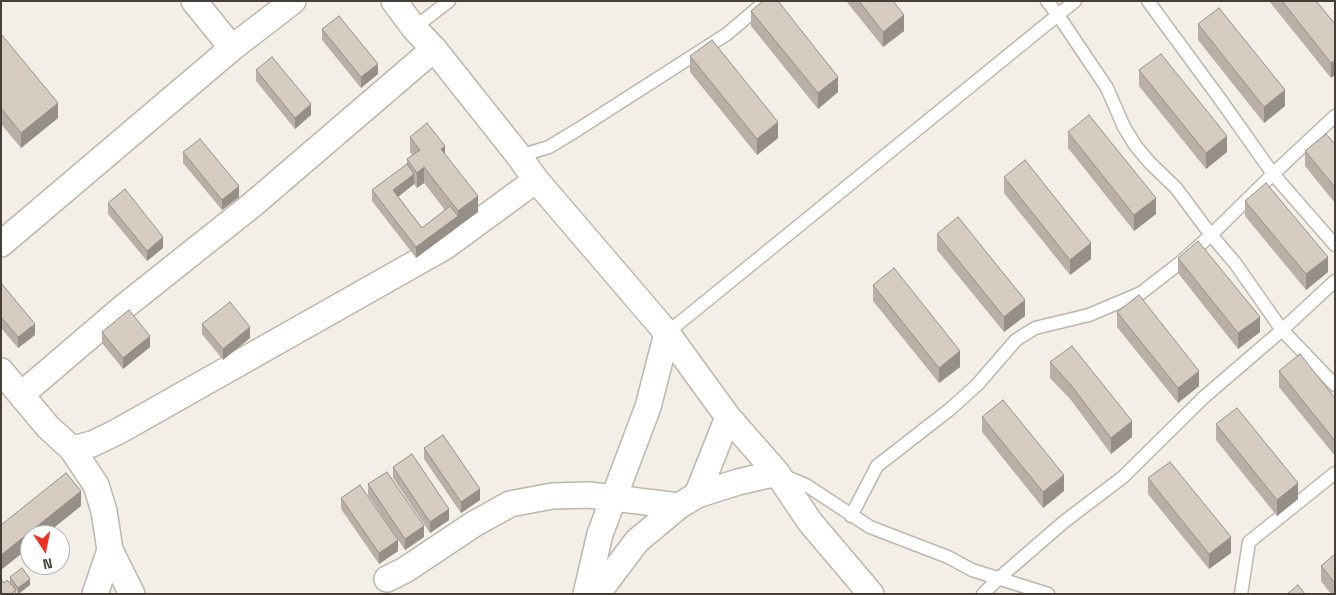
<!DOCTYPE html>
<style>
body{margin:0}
#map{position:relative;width:1336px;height:595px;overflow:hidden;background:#f3efe8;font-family:"Space Grotesk",sans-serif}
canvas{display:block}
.frame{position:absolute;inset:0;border:2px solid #463f37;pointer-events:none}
.north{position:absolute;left:20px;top:525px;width:50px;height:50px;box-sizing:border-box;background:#fff;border:1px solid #b5b2af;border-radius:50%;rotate:169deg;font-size:14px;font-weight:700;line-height:20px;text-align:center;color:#463f37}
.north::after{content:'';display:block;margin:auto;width:18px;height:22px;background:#ed3225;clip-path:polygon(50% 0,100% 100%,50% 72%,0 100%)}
</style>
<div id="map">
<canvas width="1336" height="595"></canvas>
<div class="frame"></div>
<div class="north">N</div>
</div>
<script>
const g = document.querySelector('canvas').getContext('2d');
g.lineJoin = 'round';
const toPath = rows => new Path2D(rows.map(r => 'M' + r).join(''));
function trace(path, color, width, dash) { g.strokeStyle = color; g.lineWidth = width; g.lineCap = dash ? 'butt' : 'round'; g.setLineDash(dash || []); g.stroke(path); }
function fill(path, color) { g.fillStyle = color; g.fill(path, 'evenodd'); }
const lane = toPath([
 [1047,1,1058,15,1107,88,1124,127,1135,145,1150,163,1176,188,1211,235,1235,263,1282,330,1335,385],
 [1148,1,1220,99,1273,174,1335,245],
 [414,28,449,1],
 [519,156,549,147,577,130,727,34,760,6],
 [667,333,1075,1],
 [782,475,806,485,870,527,948,557,972,570,1048,594],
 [851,516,877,466,949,410,977,385,1016,340,1035,328,1089,315,1141,293,1181,262,1211,235,1273,174,1335,116],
 [983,594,999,578,1065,521,1123,477,1203,398,1282,330,1335,281],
 [1241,594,1249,542,1335,473]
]);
const street = toPath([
 [194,1,232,48],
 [394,1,414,28,434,49,519,156,536,180,667,333,728,417,777,473,810,522,871,594],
 [1,244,232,48,293,1],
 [1,371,48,427,72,449,96,485,104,511,110,550,132,594],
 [22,394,125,306,252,205,434,49],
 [72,449,92,444,117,432,446,246,536,180],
 [697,495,728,417],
 [387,579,405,570,474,524,510,504,552,496,589,495,679,506],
 [95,594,110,550],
 [586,594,600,534,648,407,667,333],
 [594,594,603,586,637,541,679,506,697,495,738,482,777,473]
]);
trace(lane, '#beb6ab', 15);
trace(street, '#beb6ab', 28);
trace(lane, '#fff', 12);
trace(street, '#fff', 25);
fill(toPath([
 [846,1,893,1,904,31,883,47],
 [1269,1,1316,1,1335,24,1331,78],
 [751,11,838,92,818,109,751,26],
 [1198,24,1285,106,1264,123,1198,40],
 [322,29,378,74,361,88,322,40],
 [1,34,58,118,21,148,1,124],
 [690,56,778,138,757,155,690,72],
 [256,70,311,115,295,129,256,81],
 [1139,70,1227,152,1206,169,1139,86],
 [1068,132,1156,214,1134,231,1068,148],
 [410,137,445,154,478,212,416,258,372,201,372,190,407,164,407,159,412,155,410,152],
 [424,183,445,210,422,228,398,197,414,184,417,188],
 [1335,144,1335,203,1305,166,1305,151],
 [183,152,239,197,222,210,183,163],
 [1004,177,1091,259,1070,275,1004,193],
 [1245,201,1328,272,1306,290,1245,216],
 [108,203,163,248,147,261,108,214],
 [937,234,1025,316,1004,332,937,250],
 [1178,258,1260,332,1238,349,1178,273],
 [1,283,35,335,18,348,1,328],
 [873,285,960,367,939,383,873,301],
 [1117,312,1199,386,1178,403,1117,327],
 [202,324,250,338,223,360,202,334],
 [102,332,150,347,123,369,102,343],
 [1050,362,1132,437,1111,454,1071,400,1050,378],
 [1279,371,1335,398,1335,456,1279,387],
 [982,417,1064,491,1043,508,982,432],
 [1216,424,1298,499,1277,516,1216,440],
 [424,448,480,500,461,513,424,459],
 [393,467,449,520,430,533,393,478],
 [1148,478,1231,553,1209,569,1148,494],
 [368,484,424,537,405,550,368,495],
 [341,498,398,551,379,564,341,509],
 [1335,554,1335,594,1331,594,1321,581,1321,566],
 [10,577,30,585,18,594,16,590,16,594,4,583,10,583]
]), '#b9afa6');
fill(toPath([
 [904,15,904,31,883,47,883,32],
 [1335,60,1335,75,1331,78,1331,63],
 [378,64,378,74,361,88,361,77],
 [838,77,838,92,818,109,818,93],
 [1285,90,1285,106,1264,123,1264,107],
 [58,103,58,118,21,148,21,133],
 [311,104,311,115,295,129,295,118],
 [778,122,778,138,757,155,757,139],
 [1227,136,1227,152,1206,169,1206,153],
 [445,146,445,162,441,149],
 [424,167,424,183,417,188,417,173],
 [414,174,414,184,393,201,393,190],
 [239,186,239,197,222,210,222,200],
 [478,196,478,212,416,258,416,247,458,216,458,211],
 [1156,198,1156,214,1134,231,1134,215],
 [163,237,163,248,147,261,147,251],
 [1091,243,1091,259,1070,275,1070,260],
 [1328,257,1328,272,1306,290,1306,274],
 [1025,300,1025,316,1004,332,1004,317],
 [1260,317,1260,332,1238,349,1238,333],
 [35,324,35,335,18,348,18,337],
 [250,327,250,338,223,360,223,349],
 [150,336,150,347,123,369,123,358],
 [960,351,960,367,939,383,939,368],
 [1199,371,1199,386,1178,403,1178,388],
 [1132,421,1132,437,1111,454,1111,438],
 [1064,475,1064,491,1043,508,1043,492],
 [1298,483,1298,499,1277,516,1277,500],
 [480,489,480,500,461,513,461,502],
 [81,491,81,506,45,535,30,535,30,547,1,570,1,555],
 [449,509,449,520,430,533,430,522],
 [424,526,424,537,405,550,405,539],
 [1231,537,1231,553,1209,569,1209,554],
 [398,540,398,551,379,564,379,553],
 [30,579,30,585,18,594,18,588]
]), '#968f87');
const building = toPath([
 [763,1,778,1,838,77,818,93,751,11,763,1],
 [859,1,893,1,904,15,883,32,859,1],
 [1282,1,1316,1,1335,24,1335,60,1331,63,1282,1],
 [1219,8,1285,90,1264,107,1198,24,1219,8],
 [339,16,378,64,361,77,322,29,339,16],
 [1,34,58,103,21,133,1,108,1,34],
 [712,40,778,122,757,139,690,56,712,40],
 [1161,54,1227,136,1206,153,1139,70,1161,54],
 [272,57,311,104,295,118,256,70,272,57],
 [1089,115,1156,198,1134,215,1068,132,1089,115],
 [427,123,445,146,441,149,478,196,458,211,424,167,417,173,407,159,420,150,410,137,427,123],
 [1326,134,1335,144,1335,187,1305,151,1326,134],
 [200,139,239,186,222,200,183,152,200,139],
 [1025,160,1091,243,1070,260,1004,177,1025,160],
 [407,164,414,174,393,190,422,228,450,206,458,216,416,247,372,190,407,164],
 [1266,183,1328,257,1306,274,1245,201,1266,183],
 [125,189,163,237,147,251,108,203,125,189],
 [958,217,1025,300,1004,317,937,234,958,217],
 [1198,241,1260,317,1238,333,1178,258,1198,241],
 [894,268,960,351,939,368,873,285,894,268],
 [1,283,35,324,18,337,1,317,1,283],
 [1139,295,1199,371,1178,388,1117,312,1139,295],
 [230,302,250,327,223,349,202,324,230,302],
 [129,310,150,336,123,358,102,332,129,310],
 [1072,346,1132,421,1111,438,1071,385,1050,362,1072,346],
 [1300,354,1335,398,1335,441,1279,371,1300,354],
 [1003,400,1064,475,1043,492,982,417,1003,400],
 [1237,408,1298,483,1277,500,1216,424,1237,408],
 [443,435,480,489,461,502,424,448,443,435],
 [412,454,449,509,430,522,393,467,412,454],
 [1170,462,1231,537,1209,554,1148,478,1170,462],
 [387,472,424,526,405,539,368,484,387,472],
 [66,473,81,491,1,555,1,525,66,473],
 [360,485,398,540,379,553,341,498,360,485],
 [1335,554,1335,583,1321,566,1335,554],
 [22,568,30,579,18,588,10,577,22,568],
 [1,579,4,583,7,580,16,590,11,594,1,594,1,579],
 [1298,585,1305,594,1287,594,1298,585]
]);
fill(building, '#d7ccc1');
trace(building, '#968f87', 1);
</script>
